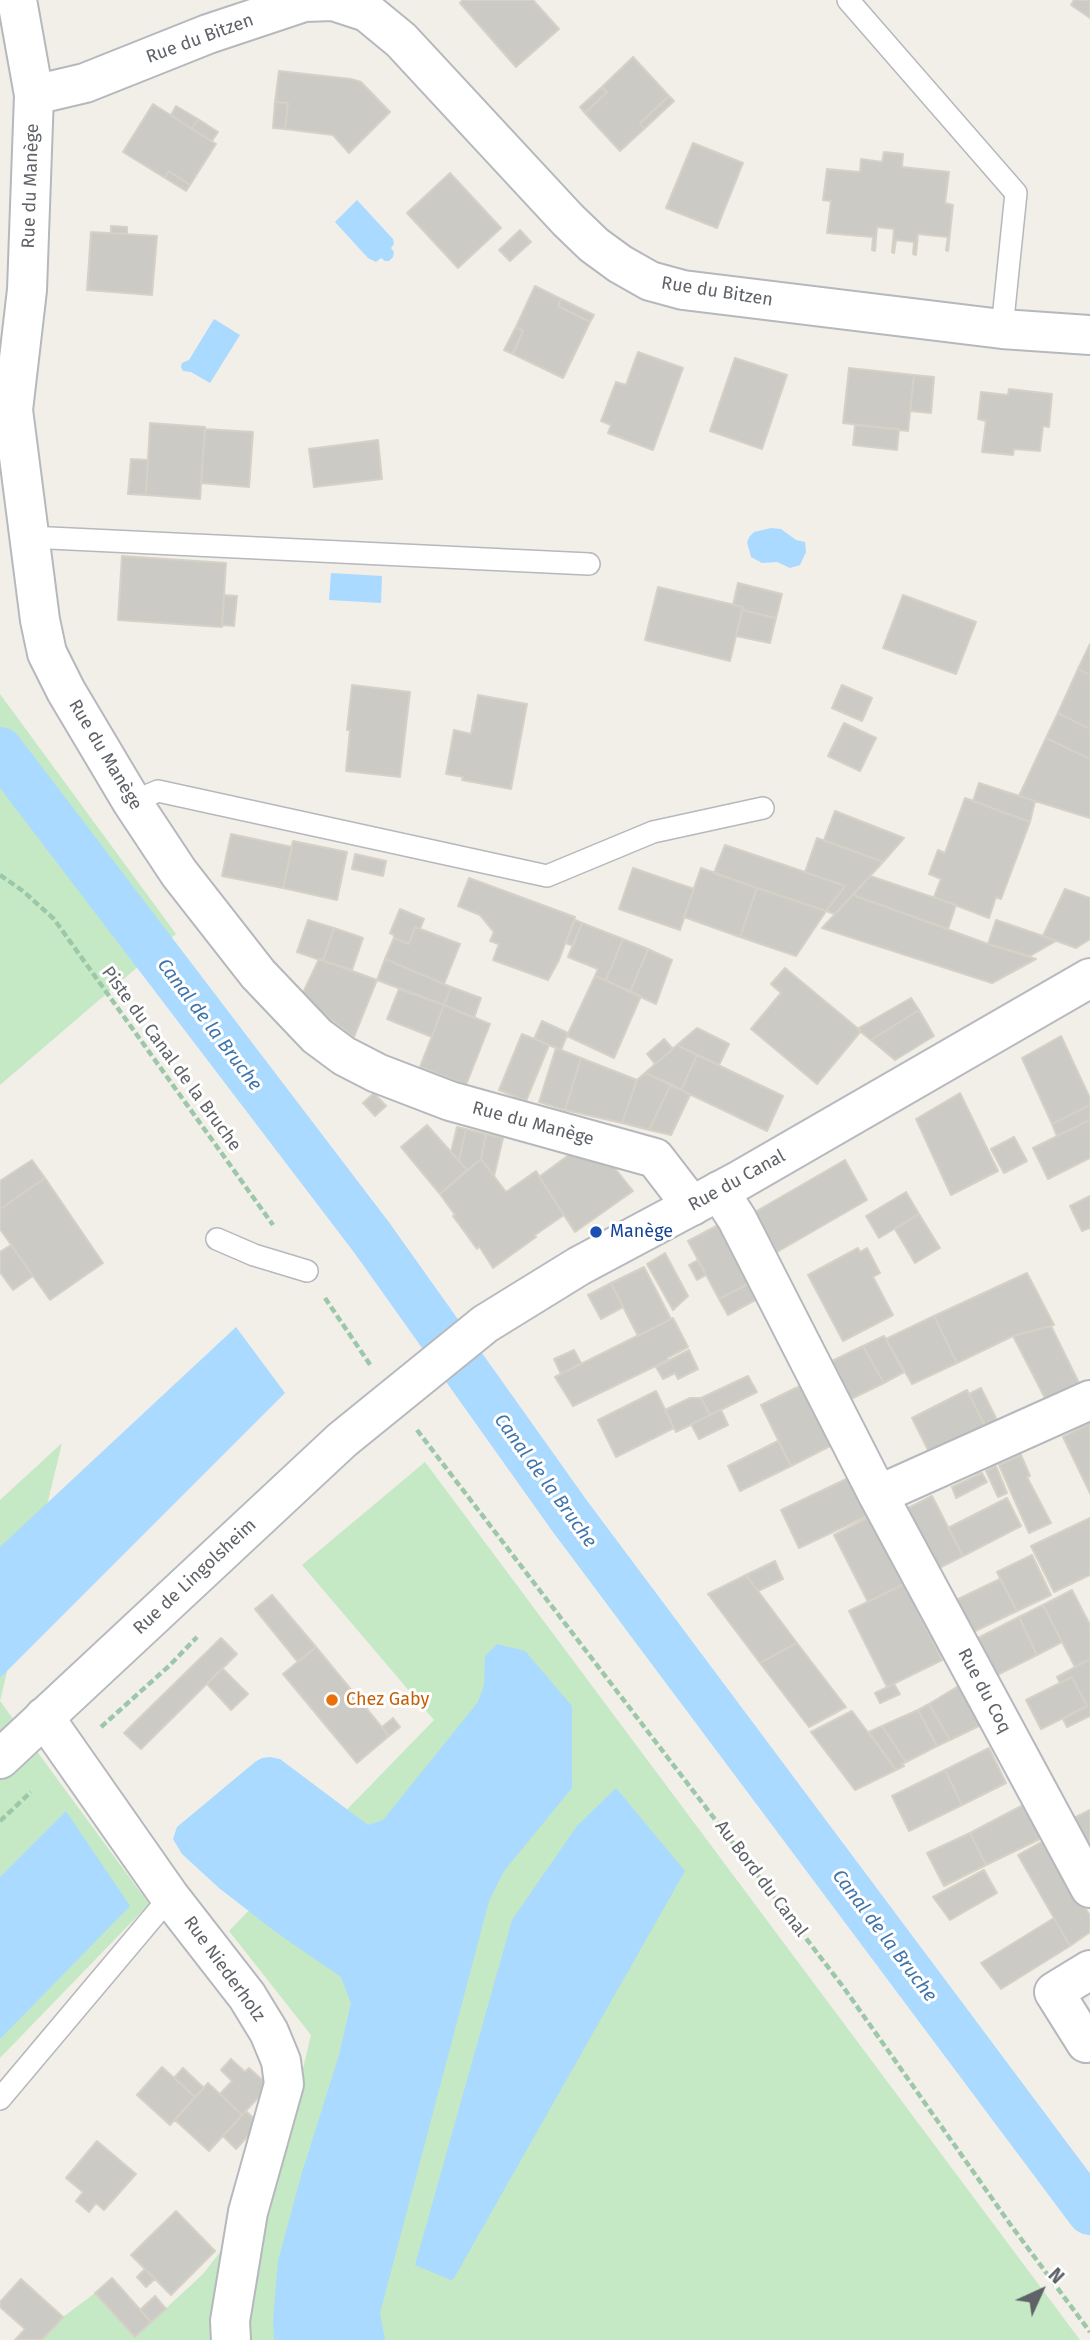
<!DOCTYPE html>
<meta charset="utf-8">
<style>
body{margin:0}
#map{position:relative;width:1090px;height:2340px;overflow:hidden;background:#f1efe8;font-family:"Fira Sans",sans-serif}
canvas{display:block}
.north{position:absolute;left:1006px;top:2256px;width:70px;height:70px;-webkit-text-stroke:5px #fff;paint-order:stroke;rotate:45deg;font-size:19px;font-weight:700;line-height:28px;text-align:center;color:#5f6368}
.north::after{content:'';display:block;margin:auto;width:24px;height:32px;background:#5f6368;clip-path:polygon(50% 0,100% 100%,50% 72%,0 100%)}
</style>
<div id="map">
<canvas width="1090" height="2340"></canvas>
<div class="north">N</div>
</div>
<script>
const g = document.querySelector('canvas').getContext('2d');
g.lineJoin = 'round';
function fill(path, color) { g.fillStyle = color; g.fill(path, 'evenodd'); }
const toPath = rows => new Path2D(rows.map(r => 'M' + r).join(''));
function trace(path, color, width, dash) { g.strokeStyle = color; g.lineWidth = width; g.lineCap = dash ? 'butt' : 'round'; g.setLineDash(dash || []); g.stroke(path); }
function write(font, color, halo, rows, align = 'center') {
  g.font = font + ' "Fira Sans",sans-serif'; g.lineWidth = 6; g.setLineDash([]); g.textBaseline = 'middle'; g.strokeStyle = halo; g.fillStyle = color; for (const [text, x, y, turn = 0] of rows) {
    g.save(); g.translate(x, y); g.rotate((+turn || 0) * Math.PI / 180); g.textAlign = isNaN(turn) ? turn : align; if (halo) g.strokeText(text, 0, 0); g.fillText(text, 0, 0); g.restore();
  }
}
fill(toPath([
 [0,694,176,934,0,1085],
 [62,1443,0,1701,149,1904,0,2058,0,1500],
 [425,1462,1080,2340,42,2340,63,2317,95,2293,136,2336,203,2274,276,2181,311,2035,229,1931,434,1720,302,1565]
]), '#c5e8c5');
fill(toPath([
 [357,200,393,239,394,244,391,248,394,252,393,257,389,261,385,261,381,258,376,262,368,258,335,222],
 [214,319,240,335,210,383,191,372,183,371,181,367,182,363,189,360],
 [771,528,781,529,796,540,805,542,806,552,800,565,790,568,777,562,762,563,751,557,747,542,750,536,754,532],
 [331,573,382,576,381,603,329,600],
 [236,1327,285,1393,0,1678,0,1547],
 [497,1644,525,1651,572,1706,572,1788,504,1871,489,1901,380,2313,385,2340,274,2340,273,2321,278,2261,301,2176,339,2055,351,2003,341,1977,277,1933,219,1888,182,1854,173,1839,177,1827,255,1762,262,1758,270,1757,280,1759,368,1825,383,1820,478,1702,484,1685,485,1656],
 [616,1788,685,1871,454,2278,451,2280,415,2265,512,1920,577,1826],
 [66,1811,130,1906,0,2039,0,1877]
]), '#aadaff');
trace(toPath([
 [0,750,372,1238,569,1515,1090,2212]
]), '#aadaff', 46);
const building = toPath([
 [463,0,533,0,559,29,516,67,460,3,463,0],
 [1074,0,1090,0,1090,18,1071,5,1074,0],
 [633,57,669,96,640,123,644,129,620,151,585,113,607,92,602,87,633,57],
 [279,71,351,79,361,82,390,112,349,153,333,135,285,129,288,103,275,102,279,71],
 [602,87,607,92,585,113,580,107,602,87],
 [669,96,674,101,644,129,640,123,669,96],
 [275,102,288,103,285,129,273,128,275,102],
 [153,104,216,144,190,185,169,171,165,178,123,152,153,104],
 [176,106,198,119,192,129,171,115,176,106],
 [198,119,218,132,212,141,192,129,198,119],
 [693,143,743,163,717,228,666,208,693,143],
 [884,152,903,154,902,167,949,172,945,203,953,205,948,251,946,250,948,237,918,234,916,255,913,254,914,242,896,240,894,253,892,252,894,229,877,227,875,251,872,250,873,237,827,233,831,201,823,200,827,169,860,172,861,159,882,162,884,152],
 [169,171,190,185,186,191,165,178,169,171],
 [450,173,501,228,458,268,407,213,450,173],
 [111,226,127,227,127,234,111,233,111,226],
 [520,230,531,242,510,261,499,250,520,230],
 [91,232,157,236,152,295,87,290,91,232],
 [535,286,561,299,558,306,590,322,563,378,513,354,523,331,516,327,535,286],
 [561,299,594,315,590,322,558,306,561,299],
 [516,327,523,331,513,354,504,350,516,327],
 [638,352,683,368,653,450,608,433,611,425,601,421,616,382,626,385,638,352],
 [735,358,787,375,762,449,710,431,735,358],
 [849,368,914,375,908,431,843,423,849,368],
 [914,375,934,377,931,413,910,411,914,375],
 [1009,389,1052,394,1049,427,1043,426,1040,451,1014,449,1013,455,982,452,986,421,978,419,981,392,1008,395,1009,389],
 [150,423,205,427,200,499,146,495,150,423],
 [855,425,899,429,897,450,853,445,855,425],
 [205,429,253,432,249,487,201,483,205,429],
 [378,440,382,479,314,487,309,449,378,440],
 [131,459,148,460,146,495,128,494,131,459],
 [122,556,226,563,222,627,118,620,122,556],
 [738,583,782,594,776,618,742,610,743,607,733,605,738,583],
 [658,587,743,607,730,661,645,640,658,587],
 [224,595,237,596,234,626,222,625,224,595],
 [903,595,976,622,956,674,883,648,903,595],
 [742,610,776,618,770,643,736,636,742,610],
 [1090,644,1090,675,1078,669,1090,644],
 [1078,669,1090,675,1090,729,1058,713,1078,669],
 [352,685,410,692,400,777,346,771,350,730,347,730,352,685],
 [842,685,872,698,862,721,832,708,842,685],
 [478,695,527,704,511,789,462,780,463,777,446,774,454,730,471,734,478,695],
 [1058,713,1090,729,1090,759,1046,738,1058,713],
 [844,723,876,738,860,771,828,756,844,723],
 [1046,738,1090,759,1090,818,1019,796,1046,738],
 [979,783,1035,801,1030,822,973,801,979,783],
 [965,798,1030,822,1001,899,996,897,989,918,934,897,941,879,929,874,938,850,945,853,965,798],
 [835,811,904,838,883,862,824,840,835,811],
 [231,834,292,847,283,888,222,876,231,834],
 [817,838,883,862,835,914,826,911,845,886,805,872,817,838],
 [293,841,347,852,337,900,283,888,293,841],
 [725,845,805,872,845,886,826,911,757,888,714,873,725,845],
 [355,854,386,861,383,876,352,869,355,854],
 [633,868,694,889,680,930,619,909,633,868],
 [701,868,757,888,740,937,684,917,701,868],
 [870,876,956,905,948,929,853,895,870,876],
 [469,878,575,917,559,960,548,980,493,960,499,944,490,941,494,932,480,915,458,906,469,878],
 [757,888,826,911,796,956,740,937,757,888],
 [1065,889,1090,898,1090,939,1076,948,1043,936,1065,889],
 [853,895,988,944,1036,959,992,983,822,928,853,895],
 [400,909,424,919,420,929,415,927,409,944,394,938,394,935,390,933,400,909],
 [308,920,334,928,323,961,297,952,308,920],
 [575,920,582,923,573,946,566,943,575,920],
 [996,920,1043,936,1056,941,1030,956,988,944,996,920],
 [582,923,623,939,606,980,595,976,598,969,568,957,582,923],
 [415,927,460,944,444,984,385,959,394,938,409,944,415,927],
 [334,928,363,938,352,970,323,961,334,928],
 [623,939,648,949,630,992,606,980,623,939],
 [648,949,672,960,656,1004,630,992,648,949],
 [319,959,377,980,354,1037,301,997,319,959],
 [385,959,451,987,444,1005,377,980,385,959],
 [785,968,861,1031,817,1084,751,1029,781,993,771,984,785,968],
 [595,976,641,996,614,1058,567,1036,595,976],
 [451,987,481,998,474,1018,444,1005,451,987],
 [399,989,444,1005,432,1037,387,1019,399,989],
 [911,998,919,1010,871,1040,857,1029,911,998],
 [444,1005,490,1024,466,1085,420,1067,444,1005],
 [919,1010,934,1036,895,1060,871,1040,919,1010],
 [542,1021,568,1033,561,1050,534,1039,542,1021],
 [697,1028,729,1044,719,1065,677,1045,697,1028],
 [522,1034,549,1045,526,1101,499,1090,522,1034],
 [1061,1036,1090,1098,1090,1105,1052,1124,1022,1058,1061,1036],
 [664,1039,673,1049,655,1064,647,1054,664,1039],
 [677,1045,697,1055,681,1090,645,1073,677,1045],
 [556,1048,581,1058,565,1110,539,1102,556,1048],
 [697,1055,783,1096,767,1131,681,1090,697,1055],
 [581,1058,637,1080,622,1123,565,1110,581,1058],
 [645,1073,671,1084,649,1130,622,1123,637,1080,645,1073],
 [671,1084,690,1095,671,1135,649,1130,671,1084],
 [374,1093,386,1106,375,1116,363,1103,374,1093],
 [960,1093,998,1171,951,1195,916,1119,960,1093],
 [1090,1105,1090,1120,1057,1136,1052,1124,1090,1105],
 [1090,1120,1090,1158,1048,1179,1033,1148,1090,1120],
 [427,1125,467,1170,440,1194,401,1147,427,1125],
 [457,1127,466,1129,459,1161,451,1152,457,1127],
 [466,1129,486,1134,481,1159,467,1170,459,1161,466,1129],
 [486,1134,503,1138,494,1176,481,1159,486,1134],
 [1014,1137,1027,1161,1004,1173,991,1149,1014,1137],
 [570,1154,613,1166,633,1191,575,1232,539,1177,570,1154],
 [481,1159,506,1192,536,1171,564,1215,535,1235,536,1237,493,1268,479,1246,477,1249,453,1216,455,1215,440,1194,481,1159],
 [32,1160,45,1178,0,1209,0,1181,32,1160],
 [845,1160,867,1200,777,1252,755,1212,845,1160],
 [45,1178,103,1263,50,1300,0,1229,0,1209,45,1178],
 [906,1192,919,1214,879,1238,866,1216,906,1192],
 [1090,1196,1090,1228,1082,1231,1070,1206,1090,1196],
 [919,1214,940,1248,915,1263,895,1229,919,1214],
 [722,1223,753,1281,719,1299,688,1241,722,1223],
 [11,1245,33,1276,13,1290,0,1272,0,1252,11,1245],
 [858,1248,860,1252,867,1248,880,1273,873,1277,893,1315,843,1341,808,1275,858,1248],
 [665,1253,688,1296,673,1310,647,1264,665,1253],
 [698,1260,706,1275,697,1280,689,1265,698,1260],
 [644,1267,671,1319,638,1336,611,1283,644,1267],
 [1027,1273,1054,1325,1013,1336,957,1363,934,1316,1027,1273],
 [611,1283,623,1307,601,1319,588,1295,611,1283],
 [749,1284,757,1299,728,1315,719,1299,749,1284],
 [934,1316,957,1363,912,1384,886,1339,934,1316],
 [673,1318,688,1347,667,1358,668,1360,573,1406,555,1377,673,1318],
 [1051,1326,1079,1383,1046,1400,1013,1336,1051,1326],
 [884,1336,904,1372,884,1383,863,1346,884,1336],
 [863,1346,884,1383,851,1399,832,1361,863,1346],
 [574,1350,581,1363,561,1374,554,1359,574,1350],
 [689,1350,698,1369,678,1379,675,1373,663,1379,656,1367,689,1350],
 [748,1376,757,1392,710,1415,701,1398,748,1376],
 [806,1383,836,1443,791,1466,761,1405,806,1383],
 [981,1388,998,1422,986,1428,969,1394,981,1388],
 [967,1390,986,1428,931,1456,912,1418,967,1390],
 [656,1391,674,1428,616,1457,598,1420,656,1391],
 [690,1398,701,1398,710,1415,676,1432,665,1410,690,1398],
 [721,1410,728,1425,699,1439,691,1424,721,1410],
 [1090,1423,1090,1493,1063,1437,1090,1423],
 [778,1441,791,1466,740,1491,728,1466,778,1441],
 [1021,1455,1030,1476,1027,1477,1051,1523,1029,1533,999,1465,1021,1455],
 [996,1466,1007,1493,998,1497,986,1471,996,1466],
 [982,1473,987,1482,956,1498,952,1487,982,1473],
 [857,1474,875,1512,799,1548,781,1510,857,1474],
 [932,1496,963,1556,939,1568,908,1508,932,1496],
 [1007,1498,1021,1526,963,1556,948,1528,1007,1498],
 [875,1514,908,1582,868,1602,834,1535,875,1514],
 [1090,1518,1090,1575,1054,1592,1031,1546,1090,1518],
 [1032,1555,1051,1595,1017,1611,997,1572,1032,1555],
 [775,1561,783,1579,758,1591,746,1575,775,1561],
 [746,1575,797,1643,760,1663,708,1594,746,1575],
 [1000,1579,1017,1611,971,1633,956,1600,1000,1579],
 [904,1584,942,1660,887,1687,849,1611,904,1584],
 [1072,1590,1090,1625,1090,1659,1075,1667,1043,1605,1072,1590],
 [272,1595,316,1647,298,1662,255,1609,272,1595],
 [1043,1605,1062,1642,1037,1655,1019,1617,1043,1605],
 [1019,1617,1037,1655,995,1676,976,1639,1019,1617],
 [221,1638,237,1654,141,1749,124,1733,221,1638],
 [797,1643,846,1707,809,1727,760,1663,797,1643],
 [316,1647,389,1736,357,1763,283,1674,316,1647],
 [1090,1659,1090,1716,1067,1727,1063,1719,1087,1706,1072,1677,1060,1683,1057,1677,1090,1659],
 [222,1668,248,1694,231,1710,207,1684,222,1668],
 [1072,1677,1087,1706,1041,1729,1026,1700,1072,1677],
 [894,1684,900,1694,880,1703,875,1693,894,1684],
 [960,1685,983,1724,950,1740,929,1704,960,1685],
 [929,1704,950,1740,937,1746,918,1710,929,1704],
 [918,1710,937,1746,906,1762,882,1726,918,1710],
 [852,1711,896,1770,855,1790,811,1732,852,1711],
 [393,1718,400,1727,389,1736,382,1727,393,1718],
 [882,1726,906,1762,902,1764,904,1766,896,1770,869,1732,882,1726],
 [989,1748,1006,1783,962,1805,945,1770,989,1748],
 [945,1770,962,1805,909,1831,892,1796,945,1770],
 [1027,1803,1044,1837,986,1865,970,1833,1027,1803],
 [1090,1810,1090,1849,1074,1818,1090,1810],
 [970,1833,986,1865,944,1886,927,1853,970,1833],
 [1045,1840,1090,1916,1090,1932,1070,1946,1018,1855,1045,1840],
 [984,1870,997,1893,950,1920,933,1897,984,1870],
 [1054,1918,1070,1946,1001,1989,981,1963,1054,1918],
 [231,2059,245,2072,249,2068,269,2086,242,2115,220,2094,232,2081,221,2070,231,2059],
 [162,2067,195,2097,170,2125,137,2095,162,2067],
 [183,2068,204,2088,195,2097,174,2078,183,2068],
 [208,2083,242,2115,209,2151,175,2120,208,2083],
 [246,2111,259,2124,236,2149,223,2136,246,2111],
 [97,2141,136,2174,104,2210,96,2203,89,2212,76,2201,83,2192,66,2178,97,2141],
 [176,2211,215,2251,171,2295,131,2255,176,2211],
 [145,2269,155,2279,146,2287,137,2277,145,2269],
 [112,2278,151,2322,135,2337,95,2293,112,2278],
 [21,2279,63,2317,42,2340,15,2340,25,2329,0,2307,0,2302,21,2279],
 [155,2296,166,2309,151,2322,140,2310,155,2296]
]);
fill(building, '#cccac5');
trace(building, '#d6d1c6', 2);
const service = toPath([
 [848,0,1016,193,1002,329],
 [29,537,589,564],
 [132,802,158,791,547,876,653,832,763,808],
 [217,1239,254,1255,307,1271],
 [0,2099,170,1897]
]);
const minor = toPath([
 [17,0,34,95,27,290,13,410,40,620,47,653,66,691,132,802,179,873,258,974,317,1036,344,1056,377,1073,450,1101,655,1158,692,1206],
 [34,95,85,83,208,34,304,2,333,1,367,12,401,40,568,220,594,245,620,264,650,281,683,290,1002,329,1090,335],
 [719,1191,737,1219,878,1495,1090,1888],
 [878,1495,1090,1400],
 [44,1717,170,1897,247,1996,269,2032,281,2061,284,2084,248,2212,230,2321,231,2340],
 [1090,1970,1054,1992,1086,2043,1090,2040]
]);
const secondary = toPath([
 [0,1759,342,1440,485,1324,579,1266,740,1180,1090,978]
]);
trace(service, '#b5b8bc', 24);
trace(minor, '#b5b8bc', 42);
trace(secondary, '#b6babf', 42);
trace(toPath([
 [0,875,23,891,54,919,273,1225],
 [325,1298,371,1366],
 [417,1430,844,1988,1010,2224,1090,2332],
 [101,1727,169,1666,197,1637],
 [0,1821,31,1792]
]), '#9cc7a9', 4.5, [7, 3.5]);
trace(service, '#fff', 21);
trace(minor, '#fff', 38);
trace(secondary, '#fff', 38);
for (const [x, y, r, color] of [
 [596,1232,7,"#1a4fb4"],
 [332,1700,7,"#e8710a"]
]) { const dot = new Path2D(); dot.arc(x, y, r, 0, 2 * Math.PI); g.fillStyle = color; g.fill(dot); trace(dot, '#fff', 2.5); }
write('18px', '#5f6368', '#fff', [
 ["Rue du Bitzen",200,39,-20],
 ["Rue du Manège",31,186,-88],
 ["Rue du Bitzen",717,292,9],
 ["Rue du Manège",105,755,59],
 ["Piste du Canal de la Bruche",171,1059,54],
 ["Rue du Manège",533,1124,15],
 ["Rue du Canal",737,1181,-29],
 ["Rue de Lingolsheim",195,1577,-43],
 ["Rue du Coq",984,1691,62],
 ["Au Bord du Canal",761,1879,53],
 ["Rue Niederholz",224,1969,54]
]);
write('18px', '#164399', '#fff', [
 ["Manège",610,1232]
], 'left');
write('18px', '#c56008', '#fff', [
 ["Chez Gaby",346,1700]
], 'left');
write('italic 19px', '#4174aa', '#fff', [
 ["Canal de la Bruche",209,1025,53],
 ["Canal de la Bruche",545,1481,54],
 ["Canal de la Bruche",884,1936,53]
]);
</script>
